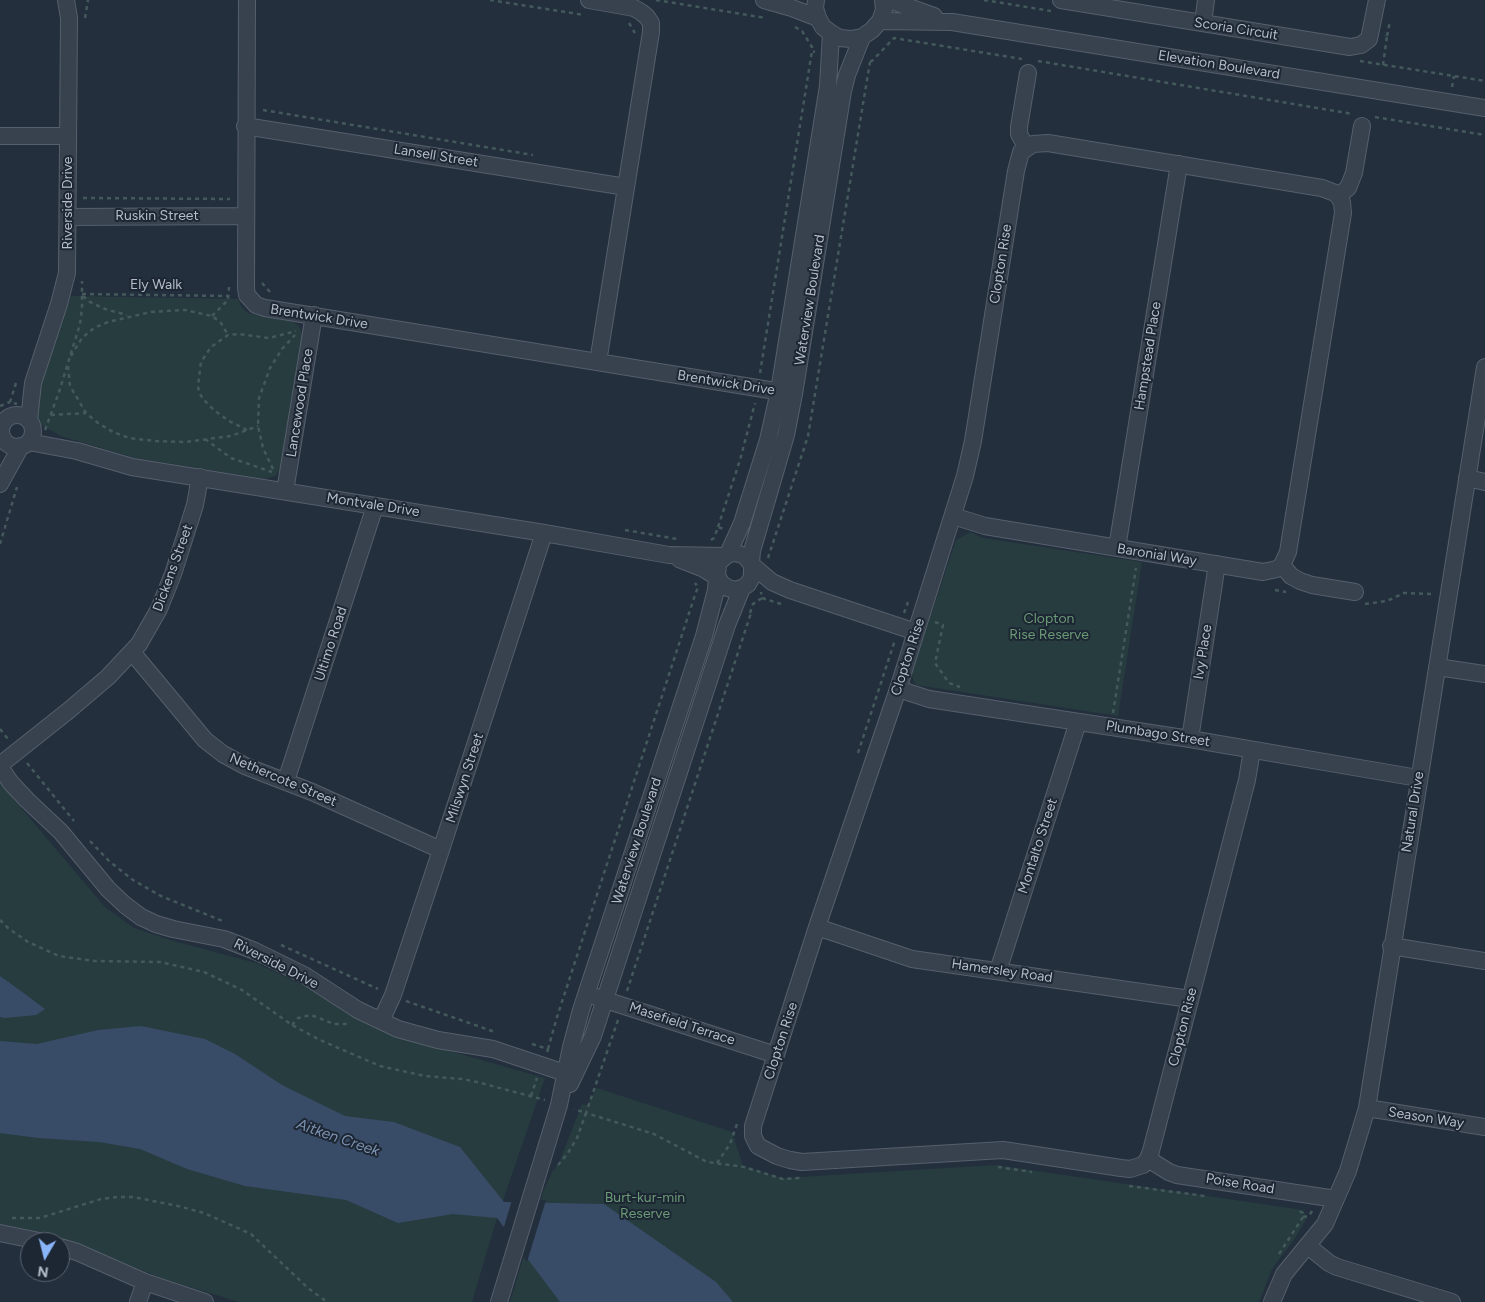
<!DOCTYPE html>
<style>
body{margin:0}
#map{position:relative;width:1485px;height:1302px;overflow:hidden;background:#242f3e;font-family:Figtree,sans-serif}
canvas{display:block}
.north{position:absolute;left:20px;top:1232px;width:50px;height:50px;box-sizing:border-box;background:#1d2633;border:1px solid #59626f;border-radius:50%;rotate:188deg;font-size:14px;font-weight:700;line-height:20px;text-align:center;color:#b4bcc9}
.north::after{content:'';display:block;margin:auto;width:18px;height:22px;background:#8ab4f8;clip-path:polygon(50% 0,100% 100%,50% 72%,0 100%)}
</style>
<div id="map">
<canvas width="1485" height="1302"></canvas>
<div class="north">N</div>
</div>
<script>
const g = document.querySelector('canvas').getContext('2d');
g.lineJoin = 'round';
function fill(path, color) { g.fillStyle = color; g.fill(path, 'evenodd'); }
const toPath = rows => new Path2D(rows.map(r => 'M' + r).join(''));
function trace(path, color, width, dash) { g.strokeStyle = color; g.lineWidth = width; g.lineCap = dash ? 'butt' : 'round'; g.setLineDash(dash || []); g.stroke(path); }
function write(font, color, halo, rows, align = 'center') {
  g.font = font + ' Figtree,sans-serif'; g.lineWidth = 4; g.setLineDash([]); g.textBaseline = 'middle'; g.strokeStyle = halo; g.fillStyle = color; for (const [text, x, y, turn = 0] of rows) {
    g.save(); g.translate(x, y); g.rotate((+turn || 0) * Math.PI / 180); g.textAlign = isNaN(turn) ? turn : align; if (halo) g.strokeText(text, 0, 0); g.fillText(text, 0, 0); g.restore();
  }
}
fill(toPath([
 [71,296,238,299,242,308,248,313,293,322,299,326,302,334,302,344,283,462,276,476,264,479,135,458,61,436,39,424,35,417,36,398],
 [970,532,983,538,1142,562,1118,716,916,685,911,674,956,540],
 [0,783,105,907,134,928,170,940,256,963,313,990,383,1032,545,1078,497,1218,472,1302,239,1302,164,1279,67,1240,49,1234,0,1224],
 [597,1088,732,1132,743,1166,782,1178,996,1165,1303,1210,1307,1218,1295,1238,1272,1269,1259,1302,510,1302,543,1192,552,1172,559,1163,582,1104,587,1105]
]), '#263c3f');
fill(toPath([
 [0,976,25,994,45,1009,36,1015,5,1018,0,1017],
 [141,1026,205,1039,235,1054,282,1085,345,1116,394,1122,460,1147,504,1202,604,1204,716,1282,733,1302,560,1302,497,1218,453,1214,398,1223,346,1200,245,1186,187,1169,140,1149,99,1142,38,1138,0,1133,0,1041,37,1044,98,1030]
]), '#394c67');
fill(toPath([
 [512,1200,546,1200,527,1262,503,1230]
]), '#242f3e');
const minor = toPath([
 [247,0,246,288,247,295,256,305,265,308,794,394],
 [589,0,634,8,641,12,647,17,651,23,651,32,598,362],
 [764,0,792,8,818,18],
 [816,0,815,8,818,18,823,27,831,33,840,38,851,39,862,37,872,30,880,21,884,10,883,0],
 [889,0,934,16],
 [1061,0,1350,47,1361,45,1369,39,1377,0],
 [880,21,952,22,1485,108],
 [1203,23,1206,0],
 [245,126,626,187],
 [0,136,68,136],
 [1026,147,1019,134,1019,127,1028,73],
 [1338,196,1348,188,1354,173,1362,126],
 [68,217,246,216],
 '1 431a16 16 0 1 1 32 0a16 16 0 1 1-32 0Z',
 [29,420,33,383,59,304,67,273,69,18,66,0],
 [29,442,77,451,132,467,544,533,669,555,724,556],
 [1467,478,1485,482],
 [0,484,21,446],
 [285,491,314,315],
 [953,516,985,526,1263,572,1277,569,1282,565,1288,552,1343,213,1342,202,1338,196,1335,193,1322,188,1048,143,1033,144,1021,152,1016,171,973,441,965,476,898,689,817,927,753,1126,753,1136,758,1146,777,1156,790,1160,802,1162,1003,1150,1121,1168,1130,1169,1143,1165,1148,1159,1151,1151,1247,780,1252,750],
 [1117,548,1179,164],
 [728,554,742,523,768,440,779,391,828,86,831,33],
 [679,559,702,568,717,577],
 [751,563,752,551,786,435,794,394,843,91,847,75,862,37],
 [752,565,772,582,790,590,916,632],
 [1282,565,1291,576,1300,581,1312,585,1355,592],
 [132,652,205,740,223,754,245,766,312,792,441,850],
 [1437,667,1485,674],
 [898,689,929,699,1190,739,1418,778],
 [1190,739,1217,564],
 [0,765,68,711,108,677,139,644,159,609,173,574,195,505,200,477],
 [0,767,11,783,27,800,61,832,108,889,125,905,141,917,156,924,173,929,224,939,255,951,304,975,358,1010,398,1029,438,1040,493,1049,574,1076],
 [286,781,375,506],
 [817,927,912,959,1190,999],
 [1391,946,1485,961],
 [998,971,1078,722],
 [596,997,776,1055],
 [381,1021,393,995,441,850,544,533],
 [570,1084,593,1036,727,625,742,588],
 [1367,1108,1485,1127],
 [1148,1159,1169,1172,1177,1175,1336,1199],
 [0,1233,44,1242],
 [1308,1246,1329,1263,1337,1267,1452,1302],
 [60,1247,77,1252,145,1282,205,1302],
 [138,1302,145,1282],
 [499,1302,559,1105,571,1047,581,1010,704,636,716,590,718,563,728,554,736,553,745,556,752,565,752,577,748,584,742,588,735,590,728,588,722,584,718,578],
 [1272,1302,1284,1274,1325,1224,1348,1171,1367,1108,1485,367]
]);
trace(minor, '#565f6c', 18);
trace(toPath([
 [490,0,584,15],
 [656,0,766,18],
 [984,0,1051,11],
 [85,18,88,0],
 [629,23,635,33],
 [795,27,802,31,812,47,812,51,815,52],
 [1387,36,1390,21],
 [870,61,872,61,894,38,1022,59],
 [1038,61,1353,114],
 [1360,61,1485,81],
 [1383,65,1387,36,1384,36],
 [1452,87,1454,76],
 [263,110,533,155],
 [1375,117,1485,135],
 [83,198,230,199],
 [262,283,270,292],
 [82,294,229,296],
 [83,296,90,302,105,309,127,315],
 [212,316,228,300,229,287],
 [71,356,82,338,94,328,108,322,151,312,185,310,212,316,221,323,228,335],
 [68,366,70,386,86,413,98,423,113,432,129,438,155,441,185,442,231,436,258,426],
 [760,373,812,51],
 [16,383,10,402,17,404],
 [0,406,10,402],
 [51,415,86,413],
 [45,430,59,392,80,324,82,308,82,281],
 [247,430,229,421,215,411,203,399,199,392,198,386,201,362,211,347,228,335,238,334,269,338,296,331],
 [205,439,231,458,272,472],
 [273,469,263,448,258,426,259,398,270,368,282,349,295,335],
 [718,527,740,460,755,403],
 [625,530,677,539],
 [711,540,714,538,718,527,724,529],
 [0,544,17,487],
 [768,558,808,436,870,62],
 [1275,590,1286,592],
 [762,598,784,605],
 [1365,604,1387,601,1404,593,1432,594,1432,597],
 [750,613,753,604,762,598,761,592],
 [904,613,908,602],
 [935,622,943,625,935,663,949,683,960,687],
 [1113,713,1136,568],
 [0,729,8,739],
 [858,753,895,640],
 [27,763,74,821],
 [90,841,109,861,133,880,161,896,225,922],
 [0,920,8,928,28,942,59,956,94,961,160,962,204,972,242,990,292,1025,320,1040,380,1066,425,1076,462,1079,477,1082,545,1100],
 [281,945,378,989],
 [627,991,751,613],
 [406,1001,495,1032],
 [618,1020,586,1113,654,1134,707,1162,744,1167,783,1179,800,1178],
 [292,1025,298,1018,311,1015,334,1024,350,1024],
 [532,1044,548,1049,547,1052],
 [548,1049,557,1017,694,598,698,587,695,583],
 [531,1096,537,1078],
 [717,1163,730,1144,737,1124],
 [558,1165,568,1153,577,1138,586,1113,574,1109],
 [998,1167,1032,1172],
 [1129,1186,1205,1196],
 [1303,1217,1309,1216,1312,1211],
 [12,1218,40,1218,101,1199,117,1197,133,1197,178,1206,204,1213,251,1234,308,1288,327,1302],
 [1279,1254,1303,1217,1303,1213,1297,1210]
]), '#44595c', 2.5, [4, 4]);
trace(minor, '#38414e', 16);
write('14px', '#b4bcc9', '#1d2633', [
 ["Scoria Circuit",1236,29,9],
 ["Elevation Boulevard",1219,65,9],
 ["Lansell Street",436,156,9],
 ["Riverside Drive",68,203,-90],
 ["Ruskin Street",157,216],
 ["Clopton Rise",1001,264,-81],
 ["Ely Walk",156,285],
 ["Waterview Boulevard",810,300,-81],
 ["Brentwick Drive",319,317,9],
 ["Hampstead Place",1148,356,-81],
 ["Brentwick Drive",726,383,9],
 ["Lancewood Place",300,403,-81],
 ["Montvale Drive",373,505,9],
 ["Baronial Way",1157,555,9],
 ["Dickens Street",173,568,-70],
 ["Ultimo Road",331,644,-72],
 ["Ivy Place",1203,652,-81],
 ["Clopton Rise",908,657,-72],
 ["Plumbago Street",1158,734,9],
 ["Milswyn Street",465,778,-72],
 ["Nethercote Street",283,780,23],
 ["Natural Drive",1413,812,-81],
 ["Waterview Boulevard",637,841,-72],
 ["Montalto Street",1038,846,-72],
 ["Riverside Drive",276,964,27],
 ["Hamersley Road",1002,971,8],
 ["Masefield Terrace",682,1024,18],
 ["Clopton Rise",1183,1027,-76],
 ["Clopton Rise",781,1041,-72],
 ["Season Way",1426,1118,9],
 ["Poise Road",1240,1184,9]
]);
write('14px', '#6b9a76', '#1d2633', [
 ["Clopton",1049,619],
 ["Rise Reserve",1049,635],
 ["Burt-kur-min",645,1198],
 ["Reserve",645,1214]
]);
write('italic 15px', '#7c92b1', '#1d2633', [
 ["Aitken Creek",338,1138,19]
]);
</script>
